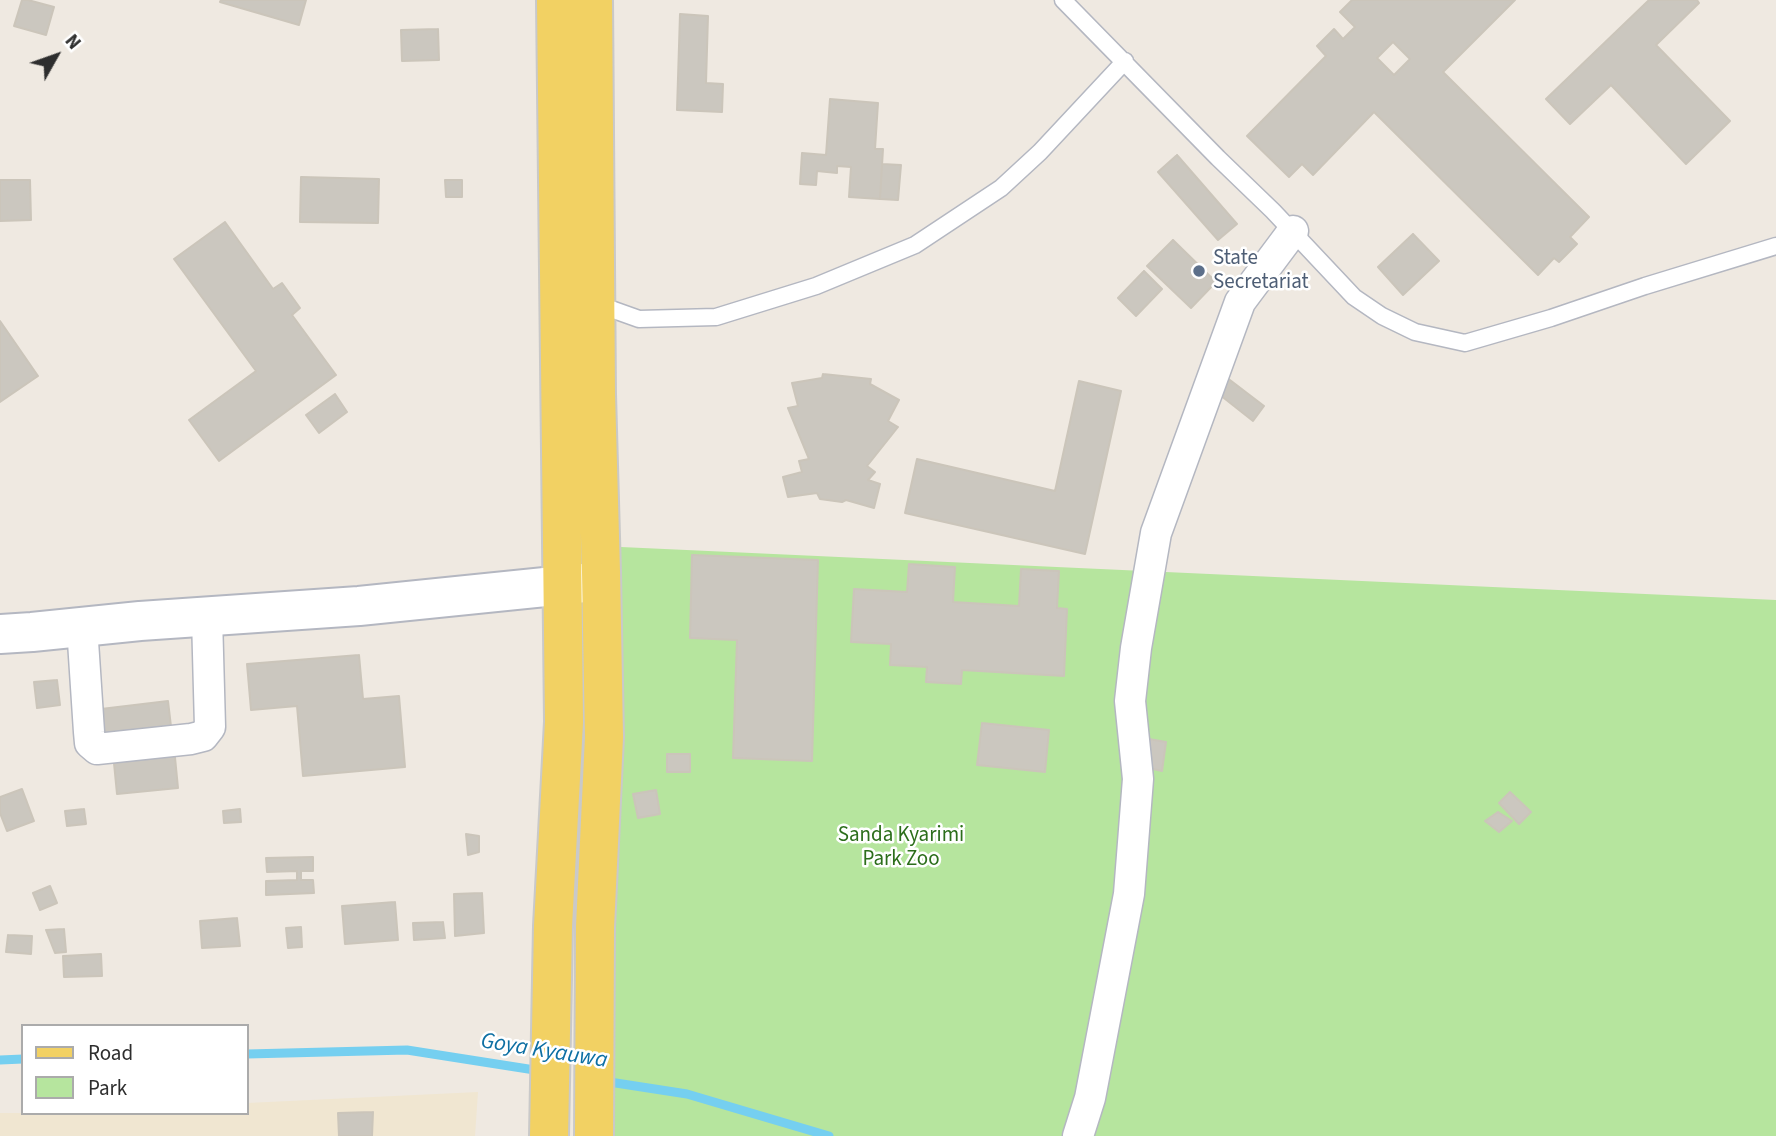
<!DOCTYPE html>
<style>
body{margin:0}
#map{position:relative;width:1776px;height:1136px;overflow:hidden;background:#efe9e1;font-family:"Source Sans 3",sans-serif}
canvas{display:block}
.legend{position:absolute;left:21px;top:1024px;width:228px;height:91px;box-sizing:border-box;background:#fff;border:2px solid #ababab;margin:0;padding:9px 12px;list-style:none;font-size:21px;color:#2e2e2e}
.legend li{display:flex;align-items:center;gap:14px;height:35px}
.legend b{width:35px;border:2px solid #ababab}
.north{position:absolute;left:21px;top:21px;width:70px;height:70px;-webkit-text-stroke:5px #fff;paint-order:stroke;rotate:50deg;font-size:19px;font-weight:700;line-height:28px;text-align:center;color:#2e2e2e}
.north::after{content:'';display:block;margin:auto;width:24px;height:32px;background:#2e2e2e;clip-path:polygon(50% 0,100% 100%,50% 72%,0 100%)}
</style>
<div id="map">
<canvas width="1776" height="1136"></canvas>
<ul class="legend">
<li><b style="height:9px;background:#f2d163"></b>Road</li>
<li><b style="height:19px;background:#b6e59e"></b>Park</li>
</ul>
<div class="north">N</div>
</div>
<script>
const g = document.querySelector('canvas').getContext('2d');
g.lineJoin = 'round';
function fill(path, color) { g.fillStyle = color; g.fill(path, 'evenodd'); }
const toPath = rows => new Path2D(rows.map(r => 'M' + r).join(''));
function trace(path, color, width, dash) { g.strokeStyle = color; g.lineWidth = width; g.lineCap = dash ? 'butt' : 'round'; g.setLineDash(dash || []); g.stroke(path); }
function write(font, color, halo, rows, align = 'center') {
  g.font = font + ' "Source Sans 3",sans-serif'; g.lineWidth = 5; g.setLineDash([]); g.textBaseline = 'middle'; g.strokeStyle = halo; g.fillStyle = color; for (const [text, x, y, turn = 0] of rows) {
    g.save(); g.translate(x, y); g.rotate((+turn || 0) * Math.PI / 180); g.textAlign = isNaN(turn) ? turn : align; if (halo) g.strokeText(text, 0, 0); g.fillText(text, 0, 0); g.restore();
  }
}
fill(toPath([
 [478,1092,475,1136,0,1136,0,1113,247,1113,247,1103]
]), '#f0e6d1');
fill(toPath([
 [621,547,1776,600,1776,1136,600,1136]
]), '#b6e59e');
trace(toPath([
 [247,1054,407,1050,541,1071],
 [0,1060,23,1059],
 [603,1081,687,1094,829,1136]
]), '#75cff0', 9);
const building = toPath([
 [22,0,28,0,54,7,46,35,14,26,22,0],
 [221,0,306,0,299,25,220,2,221,0],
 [1352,0,1515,0,1443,72,1589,217,1570,237,1577,244,1559,262,1554,258,1538,275,1374,112,1313,175,1302,164,1289,177,1247,136,1326,56,1317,46,1334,29,1343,39,1355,27,1340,12,1352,0],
 [1393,42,1410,59,1394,75,1377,58,1393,42],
 [1649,0,1697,0,1699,3,1656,45,1730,121,1686,164,1611,85,1570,124,1546,99,1649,0],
 [680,14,708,16,706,83,723,84,722,112,677,110,680,14],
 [438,29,439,60,402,61,401,30,438,29],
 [830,99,878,103,875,149,883,149,880,199,849,197,851,167,837,166,837,173,817,171,816,185,800,184,802,153,826,155,830,99],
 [1177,155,1237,224,1218,240,1158,172,1177,155],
 [882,164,901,165,898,200,880,199,882,164],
 [301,177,379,179,378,223,300,222,301,177],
 [0,180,30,180,31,220,0,221,0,180],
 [445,180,462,180,462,197,446,197,445,180],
 [225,222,273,289,282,283,300,308,292,315,336,375,219,461,189,420,256,371,174,259,225,222],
 [1413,234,1439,261,1403,295,1378,267,1413,234],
 [1173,240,1216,282,1191,308,1147,266,1173,240],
 [1144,271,1162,289,1136,316,1118,298,1144,271],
 [0,321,38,376,0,402,0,321],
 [823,374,871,379,870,384,899,400,888,421,898,427,867,466,875,472,868,480,880,484,874,508,846,500,842,502,820,499,817,493,788,497,783,477,802,472,799,461,809,459,788,408,798,406,792,383,822,378,823,374],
 [1226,377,1264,406,1253,421,1215,391,1226,377],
 [1079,381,1121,391,1085,554,905,513,917,459,1055,491,1079,381],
 [335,394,347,412,319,433,306,415,335,394],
 [692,555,818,560,812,761,733,758,737,640,690,638,692,555],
 [909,564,955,567,953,602,1019,606,1021,569,1059,571,1057,608,1067,609,1064,676,962,670,961,684,926,682,927,667,890,665,891,644,851,642,854,589,907,592,909,564],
 [359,655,363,699,399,696,405,767,303,776,297,706,251,710,247,664,359,655],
 [57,680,60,705,37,708,34,682,57,680],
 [168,701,172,735,106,743,101,709,168,701],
 [982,723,1049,730,1045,772,977,765,982,723],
 [1149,739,1166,742,1162,771,1140,766,1149,739],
 [174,747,178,788,117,794,113,753,174,747],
 [667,754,690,754,690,772,667,772,667,754],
 [22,789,34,821,7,831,0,813,0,797,22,789],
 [656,790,660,814,638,818,633,794,656,790],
 [1510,792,1531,812,1519,824,1499,803,1510,792],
 [84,809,86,824,67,826,65,811,84,809],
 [240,809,241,822,224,823,223,811,240,809],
 [1498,812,1512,821,1499,832,1485,821,1498,812],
 [466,834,479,836,479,852,468,855,466,834],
 [313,857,313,871,301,871,301,880,313,880,314,893,266,895,266,881,297,880,297,871,267,872,266,858,313,857],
 [50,886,57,903,40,910,33,893,50,886],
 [482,893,484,933,455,936,454,894,482,893],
 [395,902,398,940,345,944,342,906,395,902],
 [237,918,240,946,202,948,200,921,237,918],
 [443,922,445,938,414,940,413,923,443,922],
 [301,927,302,947,288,948,286,928,301,927],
 [64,929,66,952,55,953,46,930,64,929],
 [8,935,32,936,31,954,6,952,8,935],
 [101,954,102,976,64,977,63,956,101,954],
 [373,1112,372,1136,339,1136,338,1113,373,1112]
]);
fill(building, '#cbc7bf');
trace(building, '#cbc5ba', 2);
const lane = toPath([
 [1063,0,1218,158,1273,211,1354,297,1382,316,1415,332,1465,343,1551,318,1645,286,1776,246],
 [597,304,639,319,716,317,816,286,915,245,1001,188,1040,152,1125,61]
]);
const street = toPath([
 [82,626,89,732,90,743,97,749,191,739,203,736,210,727,207,617],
 [1078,1136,1090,1098,1129,894,1138,779,1130,701,1136,648,1156,533,1240,302,1293,231]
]);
const secondary = toPath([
 [0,634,32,632,140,621,359,606,594,582]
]);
const primary = toPath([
 [593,0,596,394,601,572,604,737,595,927,594,1136],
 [549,1136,553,926,564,722,556,0]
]);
trace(lane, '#b4b7c1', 19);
trace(street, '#b4b7c1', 33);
trace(secondary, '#b4b7c1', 42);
trace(primary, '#c9c9c9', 42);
trace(lane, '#fff', 16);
trace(street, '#fff', 30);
trace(secondary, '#fff', 38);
trace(primary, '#f2d163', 38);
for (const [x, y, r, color] of [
 [1199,271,7,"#5c6f8a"]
]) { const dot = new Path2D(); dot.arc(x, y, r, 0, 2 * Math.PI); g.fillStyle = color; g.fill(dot); trace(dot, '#fff', 2.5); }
write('21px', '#4e5e75', '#fff', [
 ["State",1213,259],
 ["Secretariat",1213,283]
], 'left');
write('21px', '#2c6e1b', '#fff', [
 ["Sanda Kyarimi",901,836],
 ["Park Zoo",901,860]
]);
write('italic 23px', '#0d6fa3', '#fff', [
 ["Goya Kyauwa",544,1052,9]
]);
</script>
